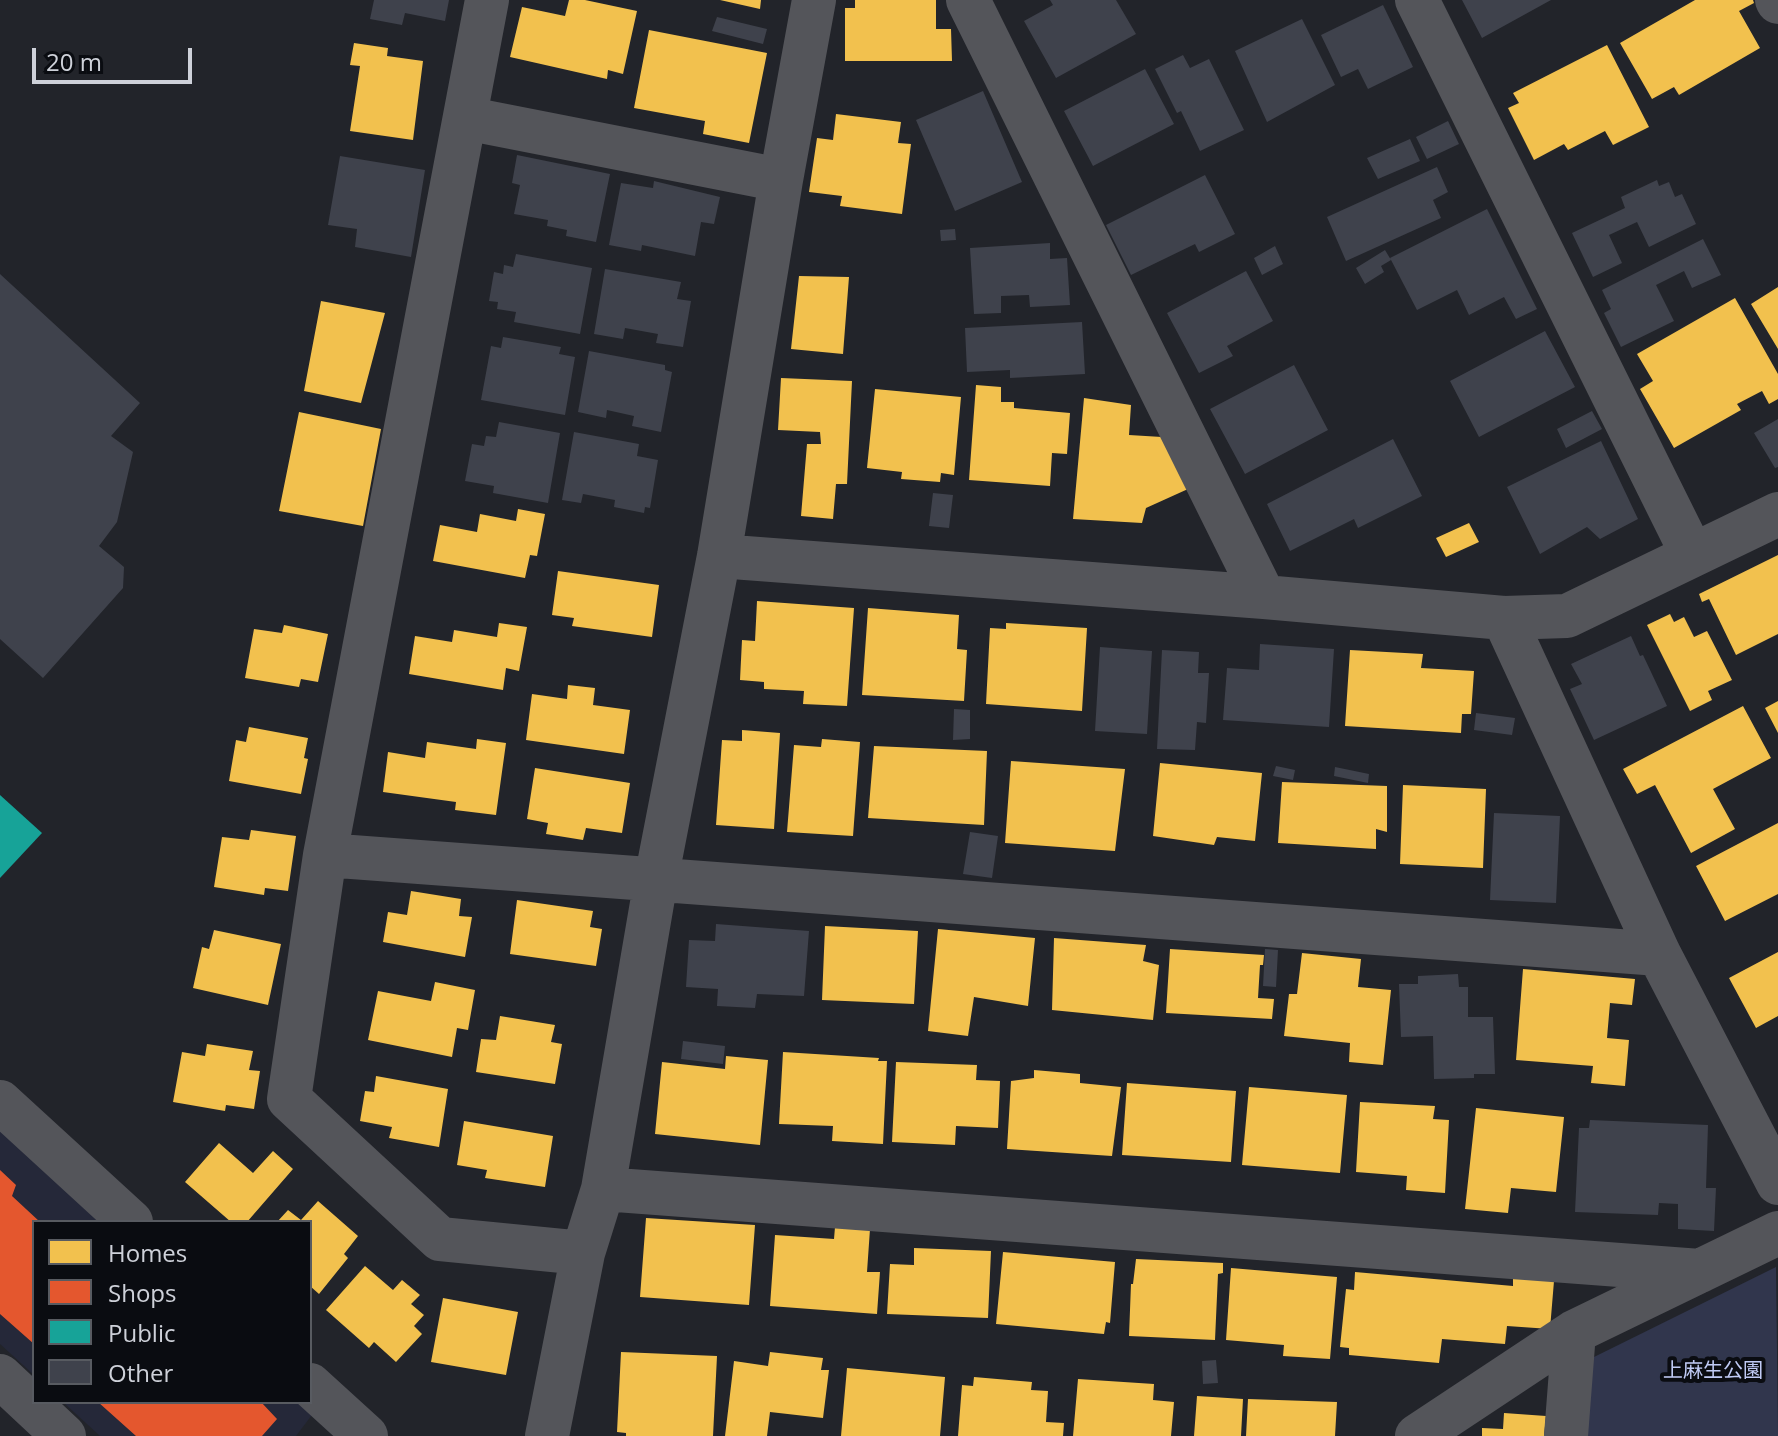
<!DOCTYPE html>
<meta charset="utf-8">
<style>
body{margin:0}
#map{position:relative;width:1778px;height:1436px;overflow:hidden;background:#22242a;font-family:"Open Sans",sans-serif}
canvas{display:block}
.legend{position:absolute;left:32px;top:1220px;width:280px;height:184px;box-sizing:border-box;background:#0a0c11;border:2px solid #585b61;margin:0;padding:10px 14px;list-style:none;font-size:24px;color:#ced1d9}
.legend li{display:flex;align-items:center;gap:16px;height:40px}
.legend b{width:40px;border:2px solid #585b61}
.scale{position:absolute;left:32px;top:48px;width:160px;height:36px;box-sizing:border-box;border:4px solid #ced1d9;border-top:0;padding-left:10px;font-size:24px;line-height:28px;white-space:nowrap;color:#ced1d9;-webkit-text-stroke:6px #0a0c11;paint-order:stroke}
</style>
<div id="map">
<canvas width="1778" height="1436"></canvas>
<ul class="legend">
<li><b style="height:22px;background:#f2c14e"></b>Homes</li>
<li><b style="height:22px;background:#e4572e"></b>Shops</li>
<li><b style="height:22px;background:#17a398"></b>Public</li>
<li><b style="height:22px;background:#3f424c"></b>Other</li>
</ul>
<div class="scale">20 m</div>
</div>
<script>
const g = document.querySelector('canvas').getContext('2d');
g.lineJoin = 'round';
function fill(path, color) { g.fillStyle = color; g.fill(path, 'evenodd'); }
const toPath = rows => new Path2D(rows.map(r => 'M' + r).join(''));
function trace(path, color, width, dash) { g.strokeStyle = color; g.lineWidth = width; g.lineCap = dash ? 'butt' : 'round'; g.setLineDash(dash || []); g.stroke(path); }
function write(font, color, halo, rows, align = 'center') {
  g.font = font + ' "Open Sans","Noto Sans JP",sans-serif'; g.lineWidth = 8; g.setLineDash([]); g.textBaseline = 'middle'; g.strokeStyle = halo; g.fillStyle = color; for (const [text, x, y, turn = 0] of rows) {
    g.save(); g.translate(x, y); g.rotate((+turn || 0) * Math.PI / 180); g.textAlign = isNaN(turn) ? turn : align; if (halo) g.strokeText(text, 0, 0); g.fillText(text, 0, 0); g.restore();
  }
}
fill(toPath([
 [0,1084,152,1222,34,1222,34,1375,0,1344],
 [334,1386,296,1436,100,1436,63,1402,310,1402]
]), '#252839');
fill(toPath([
 [1776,1267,1778,1436,1585,1436,1592,1358]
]), '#31364d');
fill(toPath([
 [569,0,585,0,637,11,623,74,608,70,607,79,510,57,522,7,565,16],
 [720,0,761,0,760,9],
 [855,0,936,0,936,29,951,29,952,61,845,61,845,8,855,8],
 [1695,0,1753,0,1754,3,1739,11,1760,48,1679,95,1674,87,1652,99,1620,43],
 [649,30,767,53,749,143,703,134,705,121,634,108],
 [354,43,388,48,387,56,423,61,413,140,350,131,360,66,350,65],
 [1607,45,1649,127,1613,145,1605,131,1568,150,1564,144,1534,160,1508,108,1519,103,1513,93],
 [836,114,901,122,898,143,911,144,902,214,840,206,842,196,809,192,817,138,833,140],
 [799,276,849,277,843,354,791,349],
 [1778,287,1778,349,1751,304],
 [1735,298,1778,374,1778,399,1769,404,1762,391,1737,404,1741,410,1674,448,1640,389,1653,381,1637,354],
 [321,301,385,313,361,403,304,391],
 [781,378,852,381,847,484,836,484,833,519,801,516,807,444,821,444,820,432,778,430],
 [976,385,1001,387,1001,402,1014,402,1014,408,1070,413,1067,454,1052,453,1050,486,969,480],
 [875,389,961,397,954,475,941,473,940,482,901,479,902,472,867,468],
 [1084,398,1131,405,1129,435,1162,437,1188,489,1146,508,1142,523,1073,519],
 [299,412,381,429,363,526,279,511],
 [518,509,545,514,537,556,530,555,525,578,433,561,440,525,477,532,480,514,516,521],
 [1469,523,1479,542,1446,557,1436,538],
 [1778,555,1778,634,1736,655,1709,599,1702,602,1699,594],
 [558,571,659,585,652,637,572,626,574,618,552,615],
 [757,601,854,608,847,706,803,704,804,691,764,689,764,682,740,680,742,640,755,641],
 [868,608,959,615,957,649,967,650,964,701,862,695],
 [1670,614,1674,622,1684,617,1694,637,1707,631,1732,680,1708,691,1712,700,1690,711,1647,625],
 [499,623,527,627,519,671,506,668,503,690,409,674,415,636,452,642,454,630,497,637],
 [1006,623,1087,628,1082,711,986,704,990,628,1006,629],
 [284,625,328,634,318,682,301,679,299,687,245,678,254,629,282,633],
 [1350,650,1423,654,1421,668,1474,671,1471,714,1462,714,1461,733,1345,726],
 [568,685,595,688,593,705,630,710,624,754,526,740,532,694,567,699],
 [1778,701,1778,733,1765,708],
 [1743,706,1771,758,1713,789,1735,829,1691,853,1655,785,1637,794,1623,769],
 [249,727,308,738,304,758,308,759,301,794,229,781,236,740,246,742],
 [742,730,780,733,774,829,716,825,722,740,742,741],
 [477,739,506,743,496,815,455,810,456,802,383,792,388,752,425,758,427,742,476,749],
 [822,739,860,742,853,836,787,832,794,745,821,747],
 [874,746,987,751,984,825,868,818],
 [1011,761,1125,769,1115,851,1005,843],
 [1160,763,1262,773,1255,841,1217,837,1214,845,1153,836],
 [535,768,630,783,622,833,586,828,583,840,546,834,548,823,527,819],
 [1282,782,1387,786,1387,832,1376,829,1376,849,1278,843],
 [1403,785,1486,789,1483,868,1400,864],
 [1778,823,1778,894,1725,921,1696,866],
 [251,830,296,836,288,891,265,888,264,895,214,887,222,837,249,840],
 [411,891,461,899,459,916,472,917,465,957,383,942,388,912,407,915],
 [517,900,593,911,590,927,602,929,596,966,510,954],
 [825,926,918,931,914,1004,822,1000],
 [938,929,1035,938,1028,1006,974,997,968,1036,928,1031],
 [214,930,281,944,268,1005,193,988,202,947,209,949],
 [1054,938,1146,945,1143,961,1159,965,1153,1020,1052,1010],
 [1170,949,1264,955,1263,965,1260,965,1258,998,1274,999,1272,1019,1166,1013],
 [1778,952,1778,1016,1756,1028,1729,978],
 [1302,953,1361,959,1358,987,1391,990,1383,1065,1349,1062,1350,1043,1284,1036,1289,994,1297,994],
 [1523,969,1635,979,1632,1005,1610,1003,1607,1038,1629,1040,1625,1086,1591,1083,1593,1066,1516,1060],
 [435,982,475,990,468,1030,457,1028,452,1057,368,1040,378,991,431,1001],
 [500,1016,555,1025,551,1042,562,1044,555,1084,476,1072,481,1039,496,1040],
 [207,1044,253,1051,249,1070,260,1071,254,1109,226,1105,225,1111,173,1102,182,1052,205,1056],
 [783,1052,879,1058,878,1061,887,1061,883,1144,832,1141,833,1126,779,1124],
 [726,1056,768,1060,760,1145,655,1134,662,1062,725,1069],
 [896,1062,977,1065,976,1080,1000,1081,998,1128,956,1126,955,1145,892,1142],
 [1034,1070,1080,1074,1080,1083,1121,1087,1112,1156,1007,1149,1011,1081,1034,1078],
 [376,1076,448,1089,439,1147,389,1138,392,1127,360,1121,365,1091,374,1092],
 [1127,1083,1236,1091,1231,1162,1122,1155],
 [1249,1087,1347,1095,1340,1173,1242,1165],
 [1360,1102,1435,1106,1433,1119,1449,1120,1445,1193,1406,1190,1407,1176,1356,1172],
 [1476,1108,1564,1117,1556,1192,1511,1188,1508,1213,1465,1209],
 [464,1121,553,1136,545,1187,485,1178,487,1170,457,1165],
 [219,1143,253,1173,273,1151,293,1169,247,1222,231,1222,185,1182],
 [318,1201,358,1236,344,1254,348,1258,319,1294,310,1286,310,1222,277,1222,288,1210,301,1220],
 [646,1218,755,1225,749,1305,640,1297],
 [835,1227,870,1229,867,1272,880,1272,877,1314,770,1306,775,1235,834,1239],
 [914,1248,991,1251,988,1318,887,1314,890,1264,914,1265],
 [1003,1252,1115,1262,1110,1323,1106,1322,1104,1334,996,1324],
 [1136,1259,1223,1263,1223,1273,1218,1274,1215,1340,1129,1336,1131,1284,1133,1284],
 [365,1266,393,1290,402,1280,420,1295,411,1304,424,1315,414,1326,422,1334,396,1362,374,1342,369,1348,326,1310],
 [1231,1268,1337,1277,1330,1359,1283,1356,1284,1345,1226,1340],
 [1355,1272,1513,1286,1513,1278,1554,1281,1550,1329,1507,1326,1505,1344,1442,1339,1439,1363,1349,1355,1349,1348,1340,1347,1346,1289,1354,1290],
 [443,1298,518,1312,506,1375,431,1362],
 [621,1352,717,1356,713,1436,626,1436,626,1433,617,1432],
 [770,1352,823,1358,821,1370,829,1370,823,1418,770,1412,767,1436,725,1436,734,1361,768,1366],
 [847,1368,945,1377,940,1436,841,1436],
 [974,1377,1032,1382,1031,1390,1048,1391,1046,1422,1064,1423,1063,1436,958,1436,962,1385,973,1386],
 [1078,1379,1154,1384,1153,1400,1174,1402,1171,1436,1073,1436],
 [1197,1396,1243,1399,1241,1436,1194,1436],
 [1248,1399,1337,1402,1335,1436,1246,1436],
 [1504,1413,1546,1416,1544,1436,1482,1436,1482,1428,1503,1429]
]), '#f2c14e');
fill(toPath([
 [0,1170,16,1185,12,1196,40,1222,34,1222,34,1344,0,1314],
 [98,1402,261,1402,277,1419,262,1436,136,1436]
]), '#e4572e');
fill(toPath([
 [0,795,42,833,0,878]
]), '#17a398');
fill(toPath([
 [374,0,449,0,445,21,405,13,402,25,370,19],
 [1050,0,1116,0,1136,34,1056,78,1024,21,1053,5],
 [1462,0,1551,0,1482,38],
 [1383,5,1413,67,1368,89,1358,69,1341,77,1321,35],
 [717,17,767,29,763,44,712,31],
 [1302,19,1335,85,1267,122,1235,51],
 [1183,55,1190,68,1209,59,1244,130,1200,151,1181,111,1177,113,1155,69],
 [1145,69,1174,124,1093,166,1064,111],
 [983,91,1022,182,955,211,916,120],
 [1448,121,1459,144,1427,159,1416,137],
 [1410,139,1420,161,1378,179,1367,158],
 [517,155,610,174,596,242,566,236,567,230,547,226,548,220,514,214,520,185,512,183],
 [340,156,425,170,411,257,355,247,357,229,328,225],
 [1437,167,1448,192,1433,200,1441,218,1346,261,1327,217],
 [1205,175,1235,234,1199,252,1195,244,1131,275,1106,225],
 [1657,180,1659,186,1669,182,1675,197,1682,194,1696,224,1649,247,1637,222,1609,235,1622,263,1593,277,1572,233,1625,208,1621,197],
 [654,181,720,197,714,224,701,222,695,256,642,245,641,251,609,245,621,183,653,188],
 [1487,209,1537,309,1516,319,1504,297,1469,315,1457,290,1417,310,1390,258],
 [955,229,956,240,941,241,940,230],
 [1703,239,1721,275,1692,288,1684,271,1656,285,1674,321,1621,347,1604,313,1611,309,1602,290],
 [1050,243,1050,259,1067,258,1070,305,1030,307,1029,295,1001,296,1001,313,974,314,970,248],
 [1275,246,1283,264,1262,275,1254,258],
 [1385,250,1391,260,1381,266,1384,272,1365,284,1356,268],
 [516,254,592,268,580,334,514,322,516,312,497,309,498,302,489,301,494,272,503,274,504,265,513,267],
 [605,269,681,282,677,299,691,301,683,347,656,343,658,334,625,328,623,339,594,334],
 [1246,271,1273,321,1227,346,1233,356,1199,373,1167,313],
 [0,274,140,403,111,436,133,452,117,522,99,546,124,567,123,588,43,678,0,639],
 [1082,322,1085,374,1010,378,1010,370,967,372,965,328],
 [1545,331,1575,387,1479,437,1450,381],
 [503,337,561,347,559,354,575,357,565,415,481,400,491,346,501,348],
 [589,351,665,365,665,370,672,372,661,432,632,426,634,416,607,410,606,418,578,412],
 [1294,365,1328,430,1245,474,1210,409],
 [1592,411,1602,429,1566,448,1557,429],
 [1778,419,1778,467,1775,468,1754,433],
 [499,422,560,433,548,503,493,493,494,486,465,481,472,444,484,446,486,436,496,437],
 [574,432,639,444,637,456,658,460,650,508,645,507,644,513,614,507,615,500,583,494,581,503,562,500],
 [1393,439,1422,496,1358,528,1354,519,1290,551,1267,504],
 [1601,441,1638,519,1600,539,1587,527,1540,554,1507,487],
 [933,493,953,495,949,528,929,526],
 [1631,636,1640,656,1643,655,1667,706,1594,740,1570,689,1582,684,1571,664],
 [1260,644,1334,649,1329,727,1223,720,1227,668,1259,670],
 [1100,647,1152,651,1147,734,1095,731],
 [1162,650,1199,652,1198,673,1209,673,1206,723,1197,722,1195,750,1157,749],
 [954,709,970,710,970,739,953,740],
 [1476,713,1515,718,1512,735,1474,730],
 [1276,766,1295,770,1293,780,1273,776],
 [1335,767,1369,774,1368,783,1334,776],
 [1494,813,1560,816,1556,903,1490,900],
 [970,832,998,836,992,878,963,874],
 [716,924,809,931,804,996,757,994,755,1008,717,1006,718,989,686,987,689,940,715,941],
 [1265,949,1278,950,1276,987,1263,986],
 [1458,974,1459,987,1468,987,1468,1017,1493,1017,1495,1074,1474,1074,1474,1078,1434,1079,1433,1036,1401,1037,1399,984,1418,984,1418,976],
 [683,1041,725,1046,723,1064,681,1059],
 [1590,1120,1708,1125,1706,1188,1716,1188,1714,1231,1678,1229,1678,1204,1659,1203,1658,1215,1575,1212,1579,1128,1589,1128],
 [1216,1360,1218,1383,1203,1384,1202,1361]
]), '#3f424c');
trace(toPath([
 [487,0,325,855,289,1099,440,1239,583,1253],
 [968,0,1264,597],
 [1417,0,1692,554],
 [1777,0,1778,2],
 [465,118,781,180],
 [719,556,1264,597,1504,618,1567,616,1778,514],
 [1504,618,1659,954,1778,1183],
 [325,855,1659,954],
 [0,1102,131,1222],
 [603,1189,1700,1271],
 [0,1376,64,1436],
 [310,1385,366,1436],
 [547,1436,583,1253,603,1189,656,880,719,556,781,180,814,0],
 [1417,1436,1574,1332,1778,1233],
 [1566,1436,1574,1332]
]), '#54555a', 44);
write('20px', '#c0cbf5', '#0a0c11', [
 ["上麻生公園",1713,1371]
]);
</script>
